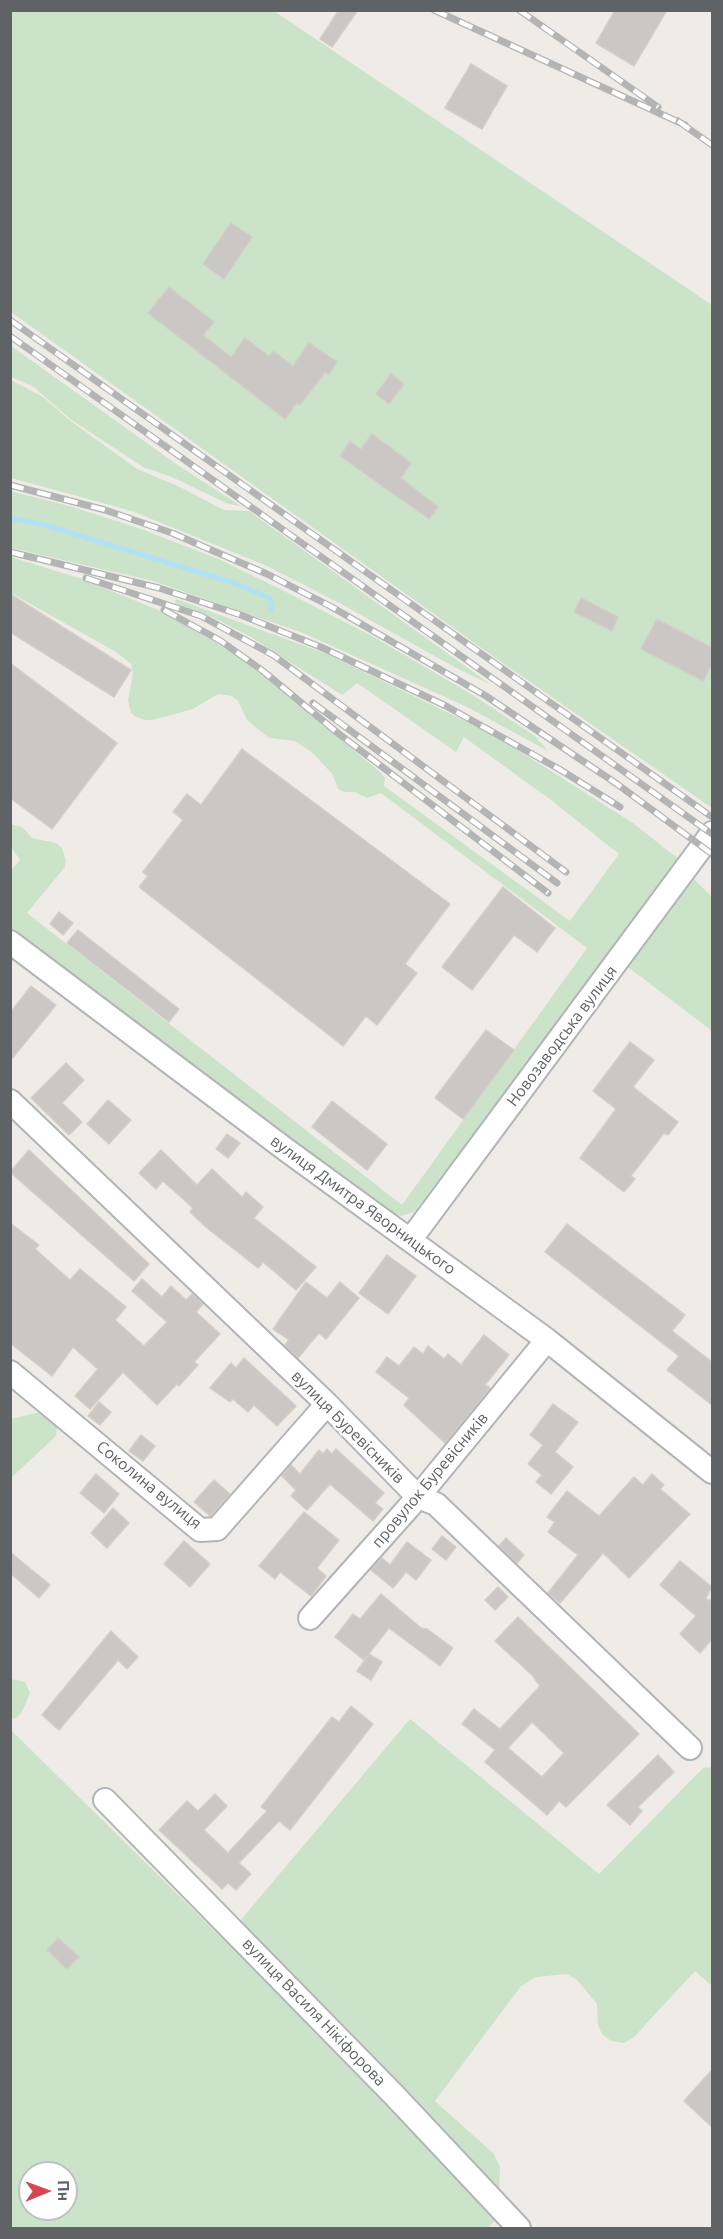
<!DOCTYPE html>
<meta charset="utf-8">
<style>
body{margin:0}
#map{position:relative;width:723px;height:2239px;overflow:hidden;background:#efece8;font-family:Ubuntu,sans-serif}
canvas{display:block}
.frame{position:absolute;inset:0;border:12px solid #5f6366;pointer-events:none}
.north{position:absolute;left:18px;top:2161px;width:60px;height:60px;box-sizing:border-box;background:#fff;border:2px solid #bfc1c2;border-radius:50%;rotate:89deg;font-size:16px;font-weight:700;line-height:24px;text-align:center;color:#5f6366}
.north::after{content:'';display:block;margin:auto;width:21px;height:27px;background:#d44950;clip-path:polygon(50% 0,100% 100%,50% 72%,0 100%)}
</style>
<div id="map">
<canvas width="723" height="2239"></canvas>
<div class="frame"></div>
<div class="north">Пн</div>
</div>
<script>
const g = document.querySelector('canvas').getContext('2d');
g.lineJoin = 'round';
function fill(path, color) { g.fillStyle = color; g.fill(path, 'evenodd'); }
const toPath = rows => new Path2D(rows.map(r => 'M' + r).join(''));
function trace(path, color, width, dash) { g.strokeStyle = color; g.lineWidth = width; g.lineCap = dash ? 'butt' : 'round'; g.setLineDash(dash || []); g.stroke(path); }
function write(font, color, halo, rows, align = 'center') {
  g.font = font + ' Ubuntu,sans-serif'; g.lineWidth = 5; g.setLineDash([]); g.textBaseline = 'middle'; g.strokeStyle = halo; g.fillStyle = color; for (const [text, x, y, turn = 0] of rows) {
    g.save(); g.translate(x, y); g.rotate((+turn || 0) * Math.PI / 180); g.textAlign = isNaN(turn) ? turn : align; if (halo) g.strokeText(text, 0, 0); g.fillText(text, 0, 0); g.restore();
  }
}
fill(toPath([
 [11,10,274,11,712,305,712,808,504,664,11,312],
 [11,346,179,466,241,506,228,504,172,477,143,467,70,419,34,387,11,377],
 [11,380,43,397,68,419,137,469,176,485,224,510,249,511,490,684,458,669,343,605,267,566,132,511,11,478],
 [10,491,73,507,144,530,221,560,288,593,374,637,471,694,535,736,548,751,467,707,303,633,153,581,11,548],
 [11,557,82,579,156,609,242,657,380,772,385,778,384,786,570,921,619,854,551,800,464,737,456,752,357,683,342,695,249,636,214,618,175,604,176,599,327,654,494,735,633,823,681,861,414,1212,401,1216,385,1210,11,931,10,871,20,860,11,847,11,824,22,827,32,838,56,843,62,848,66,860,65,867,27,913,402,1205,587,948,381,793,367,798,355,792,344,792,338,789,333,775,314,754,295,741,269,738,247,720,238,701,232,696,218,694,193,709,152,720,145,720,136,717,131,713,128,701,133,673,131,664,116,652,11,593],
 [693,878,712,897,712,1031,624,964],
 [45,1411,58,1421,56,1436,11,1478,11,1419],
 [11,1679,25,1682,30,1693,22,1712,16,1718,11,1719],
 [410,1719,599,1874,703,1768,712,1767,712,1986,695,1971,633,2038,624,2043,611,2041,602,2034,598,2025,597,2004,577,1980,567,1974,536,1977,521,1986,435,2101,494,2154,500,2167,499,2195,509,2206,488,2228,11,2228,10,1729,224,1940],
 [30,2173,66,2173,66,2209,30,2209]
]), '#cbe3c8');
trace(toPath([
 [10,518,45,525,237,584,271,599,271,610]
]), '#b2e0f5', 5);
const building = toPath([
 [339,10,358,10,332,47,320,39,339,10],
 [615,10,667,10,634,66,596,43,615,10],
 [471,64,507,86,482,129,445,108,471,64],
 [231,223,252,237,224,279,203,264,231,223],
 [169,287,214,322,203,335,231,357,245,338,269,356,273,351,293,366,309,343,337,362,329,374,325,372,300,405,297,403,285,419,148,313,169,287],
 [391,374,404,384,389,404,376,394,391,374],
 [372,434,411,463,401,478,438,507,429,519,340,456,350,441,361,449,372,434],
 [10,594,131,670,114,697,10,632,10,594],
 [581,598,618,617,612,631,574,612,581,598],
 [657,619,712,648,712,664,703,681,641,649,657,619],
 [10,663,117,743,52,829,10,798,10,663],
 [242,749,450,904,405,964,417,973,377,1025,366,1016,343,1046,139,887,148,876,143,872,183,820,173,812,187,794,201,805,242,749],
 [503,887,555,928,537,952,514,935,472,990,442,967,503,887],
 [59,912,73,923,63,935,50,924,59,912],
 [78,930,179,1009,169,1022,67,943,78,930],
 [31,986,56,1005,10,1061,10,1013,31,986],
 [486,1030,514,1050,463,1119,435,1098,486,1030],
 [630,1042,654,1060,633,1087,678,1122,668,1135,664,1133,631,1176,635,1179,624,1192,580,1158,616,1109,593,1091,630,1042],
 [66,1063,84,1080,62,1103,82,1122,69,1135,31,1098,66,1063],
 [108,1100,131,1120,109,1144,87,1124,108,1100],
 [332,1101,387,1144,367,1170,312,1127,332,1101],
 [227,1134,240,1143,228,1158,216,1149,227,1134],
 [29,1150,149,1264,134,1281,10,1172,29,1150],
 [161,1150,197,1185,212,1169,242,1197,246,1192,263,1207,254,1218,316,1267,296,1290,263,1262,258,1268,207,1228,190,1212,193,1208,163,1181,156,1189,139,1173,161,1150],
 [10,1223,39,1245,35,1249,70,1280,80,1269,126,1307,115,1320,144,1346,167,1322,132,1291,142,1279,162,1297,171,1286,186,1300,192,1294,203,1304,196,1312,220,1334,194,1362,198,1365,179,1386,177,1384,157,1405,123,1372,90,1409,75,1396,98,1369,73,1347,52,1376,10,1343,10,1223],
 [567,1224,685,1315,672,1331,712,1362,712,1405,667,1370,679,1356,545,1252,567,1224],
 [387,1255,416,1276,388,1314,359,1293,387,1255],
 [306,1282,327,1298,340,1282,359,1298,326,1339,319,1333,298,1358,285,1345,289,1340,273,1329,306,1282],
 [484,1335,509,1355,485,1385,490,1388,445,1443,404,1405,409,1398,376,1372,387,1357,399,1366,414,1347,423,1354,428,1346,444,1359,448,1354,461,1365,484,1335],
 [244,1358,296,1406,277,1426,254,1405,248,1412,233,1399,230,1402,210,1388,231,1363,236,1368,244,1358],
 [99,1402,111,1412,100,1425,88,1416,99,1402],
 [553,1404,578,1422,555,1452,573,1467,551,1494,536,1482,542,1475,528,1464,543,1445,530,1435,553,1404],
 [141,1435,155,1446,143,1461,129,1451,141,1435],
 [327,1449,332,1454,336,1449,384,1493,375,1503,383,1509,373,1521,330,1484,307,1510,291,1496,296,1490,282,1476,291,1465,300,1474,319,1450,323,1454,327,1449],
 [96,1474,119,1494,104,1513,80,1493,96,1474],
 [652,1474,664,1485,660,1489,690,1514,629,1578,603,1553,560,1603,548,1593,578,1555,548,1532,555,1522,547,1517,567,1491,599,1516,634,1477,643,1485,652,1474],
 [214,1480,230,1494,210,1516,194,1502,214,1480],
 [113,1508,129,1523,107,1548,91,1533,113,1508],
 [304,1512,339,1540,317,1568,326,1576,311,1596,280,1572,275,1579,259,1566,304,1512],
 [442,1536,456,1547,446,1560,432,1549,442,1536],
 [506,1538,524,1555,517,1563,499,1546,506,1538],
 [184,1541,210,1564,190,1587,164,1564,184,1541],
 [407,1542,431,1560,416,1580,406,1572,393,1588,371,1570,382,1558,390,1565,407,1542],
 [10,1552,50,1585,39,1598,10,1573,10,1552],
 [680,1561,712,1587,706,1598,709,1601,712,1598,712,1639,700,1653,680,1634,696,1616,660,1585,680,1561],
 [498,1587,508,1597,495,1610,485,1600,498,1587],
 [381,1594,421,1628,427,1629,453,1648,440,1666,389,1628,364,1660,335,1637,353,1614,360,1619,381,1594],
 [518,1617,639,1734,566,1807,559,1801,547,1815,485,1762,495,1750,462,1724,474,1709,500,1729,540,1686,532,1675,495,1641,518,1617],
 [532,1722,564,1753,542,1777,508,1748,532,1722],
 [111,1631,138,1657,127,1669,118,1660,59,1730,42,1715,111,1631],
 [369,1654,382,1662,371,1680,357,1671,369,1654],
 [351,1706,373,1724,290,1830,279,1821,239,1863,251,1874,236,1890,228,1883,222,1889,159,1830,187,1801,198,1811,215,1794,227,1806,204,1830,228,1853,267,1811,261,1807,332,1717,339,1722,351,1706],
 [658,1755,674,1772,638,1807,642,1811,630,1825,607,1805,658,1755],
 [58,1938,79,1957,67,1969,47,1950,58,1938],
 [712,2070,712,2127,684,2101,712,2070]
]);
fill(building, '#cbc7c4');
trace(building, '#d3cec7', 1.5);
const minor = toPath([
 [10,942,285,1149,547,1340,712,1472],
 [10,1101,327,1404,418,1497,436,1504,690,1748],
 [411,1239,712,833],
 [10,1372,200,1530,217,1529,327,1404],
 [310,1618,418,1497,547,1340],
 [105,1800,394,2095,519,2228]
]);
trace(minor, '#b2b5b8', 26);
trace(minor, '#fff', 22);
const rail = toPath([
 [434,10,685,125],
 [519,10,658,107],
 [678,121,712,145],
 [10,320,712,817],
 [10,336,712,834],
 [10,485,105,510,172,533,267,574,330,606,486,696,617,784,712,854],
 [10,552,159,588,241,615,323,648,446,706,559,769,620,807],
 [86,578,201,616,273,655,566,872],
 [164,610,221,641,263,671,339,734,548,893],
 [313,703,557,883]
]);
trace(rail, '#b3b4b4', 7);
trace(rail, '#fff', 4.5, [14]);
write('16px', '#5f6366', '#fff', [
 ["Новозаводська вулиця",562,1036,-53],
 ["вулиця Дмитра Яворницького",363,1205,36],
 ["вулиця Буревісників",348,1427,45],
 ["провулок Буревісників",430,1480,-50],
 ["Соколина вулиця",149,1485,39],
 ["вулиця Василя Нікіфорова",314,2012,46]
]);
</script>
